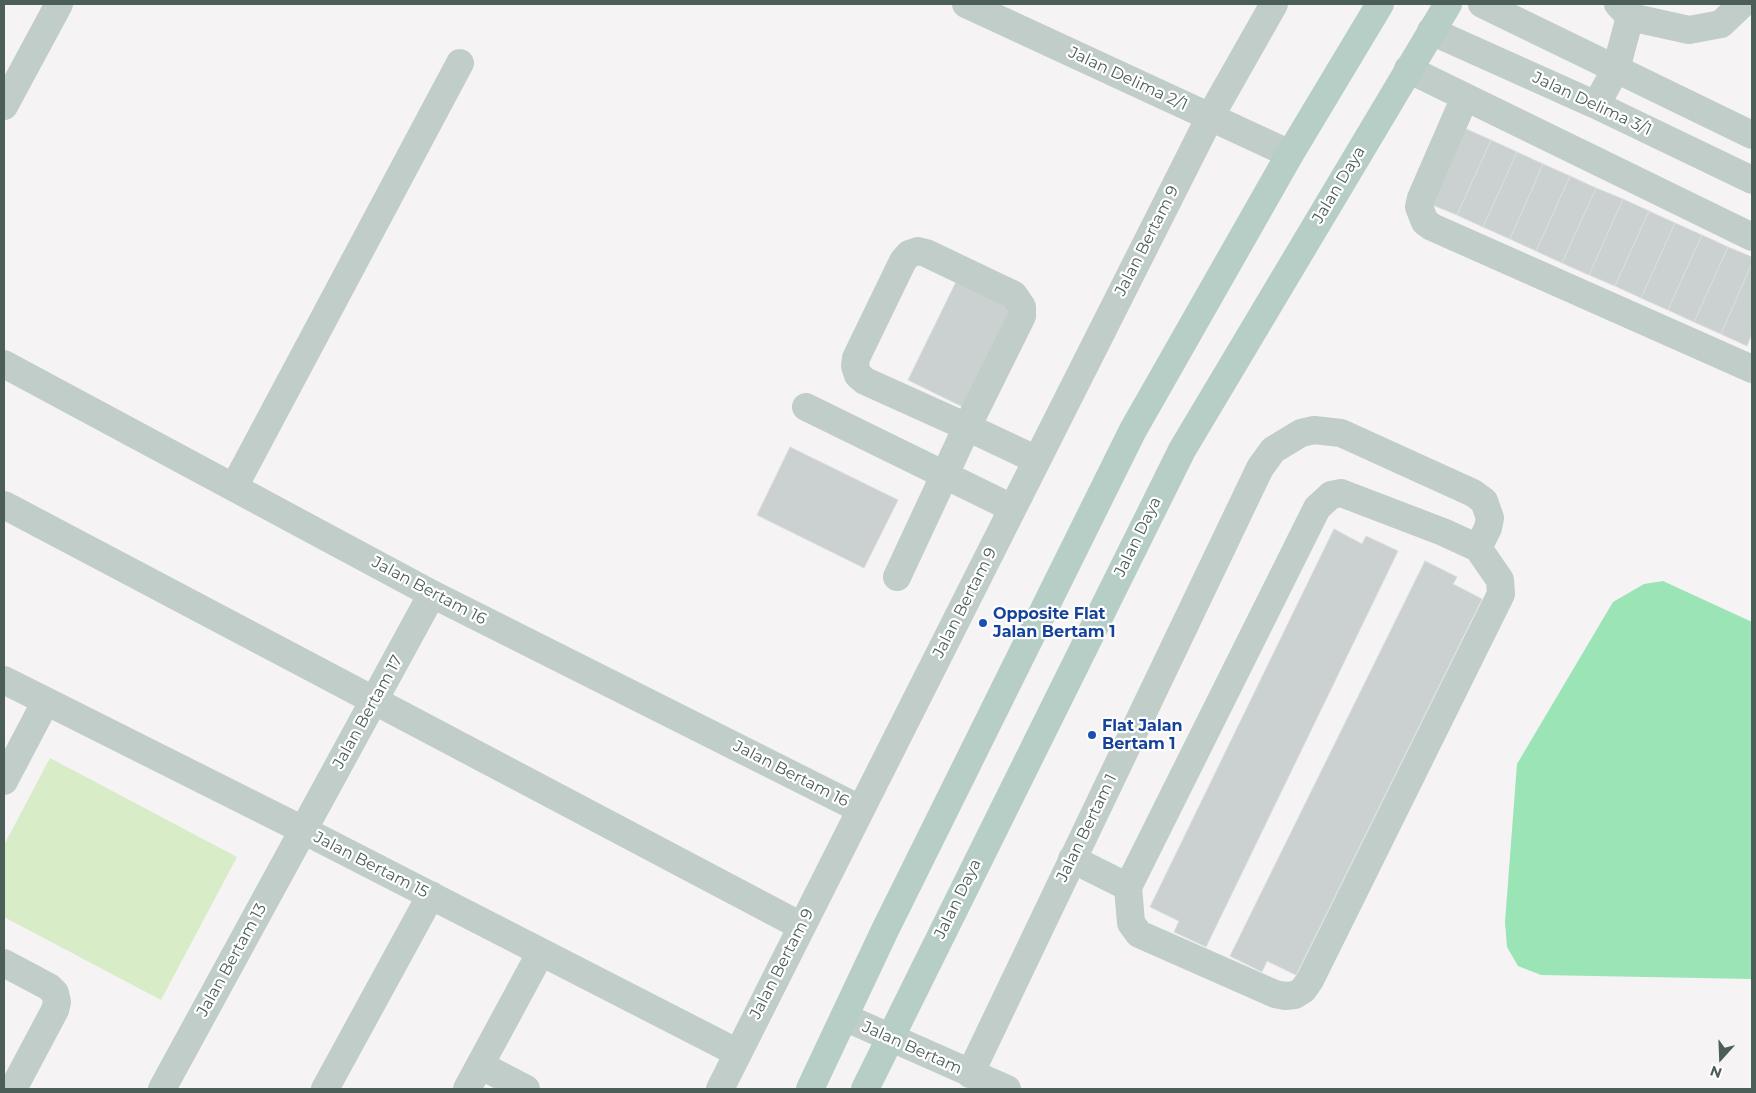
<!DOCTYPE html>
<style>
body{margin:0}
#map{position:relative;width:1756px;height:1093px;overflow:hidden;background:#f5f3f4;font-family:Montserrat,sans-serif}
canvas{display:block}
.frame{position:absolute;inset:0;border:5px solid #4c5e58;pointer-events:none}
.north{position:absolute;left:1696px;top:1033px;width:50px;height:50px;-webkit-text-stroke:4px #fff;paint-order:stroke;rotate:200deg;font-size:14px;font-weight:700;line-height:20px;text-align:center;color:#4c5e58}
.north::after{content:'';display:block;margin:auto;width:18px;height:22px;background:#4c5e58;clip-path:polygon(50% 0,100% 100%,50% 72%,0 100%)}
</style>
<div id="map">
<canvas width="1756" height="1093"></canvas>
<div class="frame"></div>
<div class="north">N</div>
</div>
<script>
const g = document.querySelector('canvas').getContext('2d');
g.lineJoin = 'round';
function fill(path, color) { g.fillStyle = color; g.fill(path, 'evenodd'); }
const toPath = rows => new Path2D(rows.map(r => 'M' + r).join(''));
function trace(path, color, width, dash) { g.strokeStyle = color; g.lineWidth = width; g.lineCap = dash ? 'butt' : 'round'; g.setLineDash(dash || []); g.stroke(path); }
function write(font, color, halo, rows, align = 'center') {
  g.font = font + ' Montserrat,sans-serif'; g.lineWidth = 4.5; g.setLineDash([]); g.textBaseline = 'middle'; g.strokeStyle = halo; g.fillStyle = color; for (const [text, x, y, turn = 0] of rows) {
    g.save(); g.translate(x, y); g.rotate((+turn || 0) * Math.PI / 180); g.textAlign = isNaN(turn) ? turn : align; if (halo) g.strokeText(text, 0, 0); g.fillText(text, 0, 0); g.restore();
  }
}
fill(toPath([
 [50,758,237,857,161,1000,4,917,4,845]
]), '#d8ecc8');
fill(toPath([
 [1663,581,1752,622,1752,979,1541,975,1518,966,1507,947,1505,922,1517,764,1613,602,1644,584]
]), '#9ae4b6');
const building = toPath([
 [1464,128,1491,140,1457,215,1430,204,1464,128],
 [1491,140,1517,152,1483,227,1457,215,1491,140],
 [1517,152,1543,164,1510,239,1483,227,1517,152],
 [1543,164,1570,176,1536,251,1510,239,1543,164],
 [1570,176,1596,188,1562,263,1536,251,1570,176],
 [1596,188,1623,199,1589,275,1562,263,1596,188],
 [1623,199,1649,211,1615,286,1589,275,1623,199],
 [1649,211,1675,223,1641,298,1615,286,1649,211],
 [1675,223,1702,235,1668,310,1641,298,1675,223],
 [1702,235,1728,247,1694,322,1668,310,1702,235],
 [1728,247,1752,257,1752,263,1721,334,1694,322,1728,247],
 [1752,263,1752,333,1747,346,1721,334,1752,263],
 [957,280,1014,308,965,408,908,380,957,280],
 [790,447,898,500,864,568,757,515,790,447],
 [1334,529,1362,544,1366,536,1398,551,1206,947,1174,932,1179,921,1150,907,1334,529],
 [1425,561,1457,577,1453,584,1482,599,1296,975,1267,961,1262,972,1230,956,1425,561]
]);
fill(building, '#cad1d0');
trace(building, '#d8dddd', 1);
trace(toPath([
 [966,4,1290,154],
 [1482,4,1752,135],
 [1630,17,1689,30,1721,24,1742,4],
 [1431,31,1596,105,1752,180],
 [1408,69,1752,237],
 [1465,97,1421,198,1419,207,1425,222,1432,227,1752,369],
 [1596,105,1616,69,1630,17,1618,4],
 [4,106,59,4],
 [4,364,432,594,860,809],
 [806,407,1012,508],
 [234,487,460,63],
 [1341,493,1443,532,1478,548,1500,580,1501,594,1310,980,1303,990,1295,995,1285,996,1275,994,1139,934,1131,923,1128,887,1317,508,1331,495,1341,493],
 [4,505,801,926],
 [897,577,967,427,1022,316,1022,307,1014,295,926,253,918,251,909,254,903,261,856,358,855,366,858,375,865,381,967,427,1037,460],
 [4,680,303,830,738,1053],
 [4,781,45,703],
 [1072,859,1128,887],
 [4,963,49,987,55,993,57,1002,55,1010,13,1089],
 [844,1017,1007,1089],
 [480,1065,526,1089],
 [970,1074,1260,468,1273,450,1301,433,1314,430,1341,433,1473,493,1484,501,1490,518,1488,528,1478,548],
 [162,1089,432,594],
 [325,1089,431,895],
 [467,1089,541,952],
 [720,1089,1210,117,1274,4]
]), '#c0cdc8', 28);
trace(toPath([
 [810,1089,885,930,1133,430,1290,154,1380,4],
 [865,1089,1182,450,1448,4]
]), '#b6cec6', 28);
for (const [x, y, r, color] of [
 [983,623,5,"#1a4fb4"],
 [1092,735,5,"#1a4fb4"]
]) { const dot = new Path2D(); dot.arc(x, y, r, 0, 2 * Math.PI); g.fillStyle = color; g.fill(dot); trace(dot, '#fff', 2); }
write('16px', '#4c5e58', '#fff', [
 ["Jalan Delima 2/1",1128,79,25],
 ["Jalan Delima 3/1",1592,104,25],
 ["Jalan Daya",1339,185,-59],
 ["Jalan Bertam 9",1147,241,-63],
 ["Jalan Daya",1138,537,-64],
 ["Jalan Bertam 16",429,591,28],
 ["Jalan Bertam 9",965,603,-63],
 ["Jalan Bertam 17",368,712,-61],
 ["Jalan Bertam 16",791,774,27],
 ["Jalan Bertam 1",1087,828,-64],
 ["Jalan Bertam 15",371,865,27],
 ["Jalan Daya",958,899,-64],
 ["Jalan Bertam 13",232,960,-61],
 ["Jalan Bertam 9",782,964,-63],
 ["Jalan Bertam",912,1048,24]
]);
write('bold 16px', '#164399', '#fff', [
 ["Opposite Flat",993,614],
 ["Jalan Bertam 1",993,632],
 ["Flat Jalan",1102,726],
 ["Bertam 1",1102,744]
], 'left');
</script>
